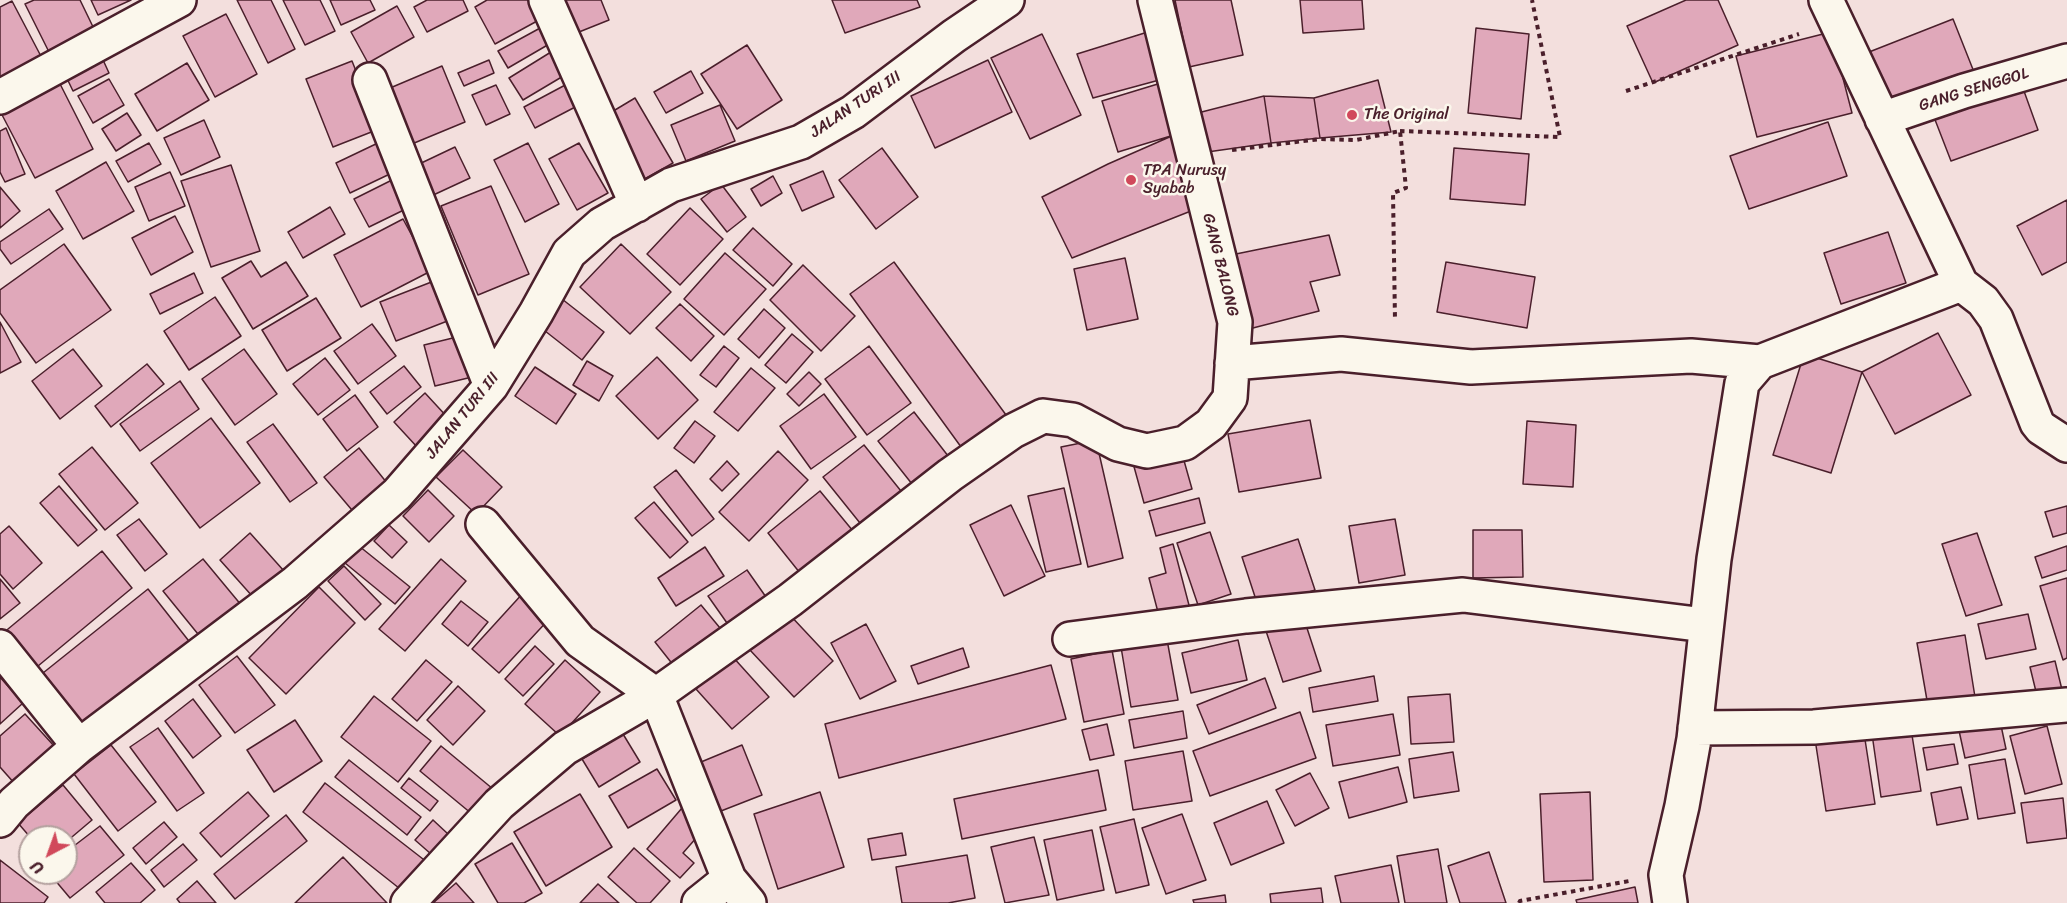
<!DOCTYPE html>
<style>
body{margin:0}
#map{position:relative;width:2067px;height:903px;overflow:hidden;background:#f3dfdd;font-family:Sriracha,sans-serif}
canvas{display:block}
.north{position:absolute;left:18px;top:825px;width:60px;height:60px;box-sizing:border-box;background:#fbf7ec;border:2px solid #b4a19f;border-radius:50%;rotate:221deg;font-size:16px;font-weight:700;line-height:24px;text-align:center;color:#4a1f2b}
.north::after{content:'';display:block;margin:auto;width:21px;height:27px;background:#d1495b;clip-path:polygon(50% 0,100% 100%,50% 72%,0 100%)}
</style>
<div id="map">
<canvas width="2067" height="903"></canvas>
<div class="north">U</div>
</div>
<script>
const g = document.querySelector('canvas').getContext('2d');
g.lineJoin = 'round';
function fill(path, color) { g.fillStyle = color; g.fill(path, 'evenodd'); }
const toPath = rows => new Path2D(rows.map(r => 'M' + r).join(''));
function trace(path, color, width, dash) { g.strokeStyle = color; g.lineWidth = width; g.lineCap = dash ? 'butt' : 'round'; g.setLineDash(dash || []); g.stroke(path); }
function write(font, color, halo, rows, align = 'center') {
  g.font = font + ' Sriracha,sans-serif'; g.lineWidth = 5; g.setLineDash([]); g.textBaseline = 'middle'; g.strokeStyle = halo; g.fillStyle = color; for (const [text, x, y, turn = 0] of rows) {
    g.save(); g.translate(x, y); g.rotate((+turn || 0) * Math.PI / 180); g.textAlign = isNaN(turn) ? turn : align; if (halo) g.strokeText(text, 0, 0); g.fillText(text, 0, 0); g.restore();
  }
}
const building = toPath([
 [34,0,80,0,96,33,50,54,25,4,34,0],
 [91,0,131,0,98,15,91,0],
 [237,0,271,0,295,49,268,63,237,0],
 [283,0,320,0,335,31,305,45,283,0],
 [330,0,370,0,375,10,341,25,330,0],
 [427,0,463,0,468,11,427,32,414,7,427,0],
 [487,0,529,0,539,20,495,44,475,7,487,0],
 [549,0,601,0,609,20,564,38,549,0],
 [832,0,917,0,920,7,845,33,832,0],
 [1175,0,1231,0,1243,55,1189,67,1175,0],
 [1300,0,1362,0,1364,29,1303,33,1300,0],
 [1686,0,1718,0,1738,45,1653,83,1627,26,1686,0],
 [12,1,44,62,0,85,0,7,12,1],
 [397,6,414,37,368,63,351,32,397,6],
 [226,14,257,74,215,97,183,36,226,14],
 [1953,19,1974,72,1885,107,1864,54,1953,19],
 [542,27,551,43,508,68,498,51,542,27],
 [1476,28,1529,34,1521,119,1468,113,1476,28],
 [1151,31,1163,79,1093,98,1077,54,1151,31],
 [1831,32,1852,113,1757,137,1736,56,1831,32],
 [1042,34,1081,115,1030,139,991,58,1042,34],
 [747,45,782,100,737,129,701,74,747,45],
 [98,49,109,73,73,91,61,66,98,49],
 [551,52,565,75,523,100,509,78,551,52],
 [489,60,494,73,464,86,458,73,489,60],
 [988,60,1012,112,935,148,911,96,988,60],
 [352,61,379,129,333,147,306,79,352,61],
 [187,63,209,100,157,131,135,94,187,63],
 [442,66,465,122,407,146,383,91,442,66],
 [691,71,703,93,666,113,654,92,691,71],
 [55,74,93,149,35,178,0,111,55,74],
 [109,79,124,105,93,123,78,96,109,79],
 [1378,80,1391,132,1320,138,1314,98,1378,80],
 [2020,80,2038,130,1951,161,1932,112,2020,80],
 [569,83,581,104,535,128,524,107,569,83],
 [1161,83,1174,135,1118,152,1102,101,1161,83],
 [496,85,510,114,486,125,472,95,496,85],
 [1264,96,1314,98,1320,138,1271,143,1264,96],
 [1264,96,1271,143,1193,154,1186,116,1264,96],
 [635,98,673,163,643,180,605,116,635,98],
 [720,105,735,141,686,161,671,125,720,105],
 [127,113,141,135,116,151,102,129,127,113],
 [204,120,220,157,181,175,164,138,204,120],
 [1828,122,1847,176,1749,209,1730,156,1828,122],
 [6,128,25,174,5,182,0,172,0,131,6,128],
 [1174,135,1196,209,1072,258,1042,197,1108,164,1174,135],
 [380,142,394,172,350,193,336,163,380,142],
 [149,143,161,164,128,182,116,161,149,143],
 [528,143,559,204,525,222,494,160,528,143],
 [579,143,608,193,577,210,549,159,579,143],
 [455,147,470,178,429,197,415,166,455,147],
 [882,148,918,197,876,229,839,180,882,148],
 [1454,148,1529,154,1525,205,1450,199,1454,148],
 [106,162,134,211,83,239,56,191,106,162],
 [231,165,260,251,211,267,181,181,231,165],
 [823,171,834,197,802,211,790,185,823,171],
 [170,172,185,206,149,221,135,187,170,172],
 [773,176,782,193,761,206,751,189,773,176],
 [398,177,412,206,369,227,354,199,398,177],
 [721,184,746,217,727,232,701,199,721,184],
 [491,186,529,274,478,295,441,206,491,186],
 [0,187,20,211,0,228,0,187],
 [2067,200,2067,262,2042,275,2017,226,2067,200],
 [330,207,345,234,303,258,288,232,330,207],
 [690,208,723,239,680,285,647,254,690,208],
 [49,209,63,229,11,264,0,249,0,242,49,209],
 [175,216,193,252,151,275,132,238,175,216],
 [403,219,431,271,361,307,334,255,403,219],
 [753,228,792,264,773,286,733,250,753,228],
 [1888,232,1906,283,1841,304,1824,253,1888,232],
 [1329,235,1340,275,1310,282,1319,311,1249,329,1231,255,1329,235],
 [64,244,111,310,36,363,0,313,0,290,64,244],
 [621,244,671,292,630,334,580,287,621,244],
 [725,253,766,289,724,335,684,299,725,253],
 [1125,258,1138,319,1087,330,1074,269,1125,258],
 [251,261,261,277,286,262,308,296,253,329,222,278,251,261],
 [894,262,1009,419,964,451,850,294,894,262],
 [1446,262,1535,277,1527,328,1437,312,1446,262],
 [803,265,855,316,821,351,770,300,803,265],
 [194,273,203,293,160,314,150,294,194,273],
 [434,281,450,320,396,341,380,302,434,281],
 [215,297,241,336,189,370,164,331,215,297],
 [316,298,341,338,287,371,262,330,316,298],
 [562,299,604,332,582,360,540,327,562,299],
 [680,304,714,336,691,361,656,328,680,304],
 [764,309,785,328,759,358,738,339,764,309],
 [0,322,21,362,0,373,0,322],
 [372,324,396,356,358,384,334,351,372,324],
 [1938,333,1971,395,1895,434,1862,372,1938,333],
 [792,334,813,352,786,383,765,365,792,334],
 [461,336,472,377,435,386,424,345,461,336],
 [724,346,739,358,716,387,700,375,724,346],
 [869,346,911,403,867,435,825,379,869,346],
 [73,349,102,386,60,419,32,381,73,349],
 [244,349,277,394,235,425,202,379,244,349],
 [1804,354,1862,372,1831,473,1773,455,1804,354],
 [657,357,698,400,658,439,616,396,657,357],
 [325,358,350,390,318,415,293,384,325,358],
 [587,361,613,376,599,401,573,385,587,361],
 [147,364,164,384,111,427,95,406,147,364],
 [404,366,421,387,387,414,370,392,404,366],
 [535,367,576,394,556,424,515,396,535,367],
 [751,368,775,388,738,431,714,412,751,368],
 [809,372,821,384,799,406,787,394,809,372],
 [180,381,199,409,140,451,120,424,180,381],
 [425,393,449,419,418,448,394,422,425,393],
 [824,394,856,437,811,469,780,426,824,394],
 [355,395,378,427,347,451,323,419,355,395],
 [914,412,952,461,916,489,878,441,914,412],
 [211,418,260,483,200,528,151,463,211,418],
 [1310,420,1321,478,1239,492,1228,434,1310,420],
 [695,421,715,436,694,463,674,448,695,421],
 [1527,421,1576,425,1573,487,1523,484,1527,421],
 [273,424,317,483,290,502,247,442,273,424],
 [1096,440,1123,558,1088,567,1061,447,1096,440],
 [864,445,905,496,864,528,823,477,864,445],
 [92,447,138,503,105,530,59,474,92,447],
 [359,448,391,488,357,516,324,477,359,448],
 [463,450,502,487,476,514,436,477,463,450],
 [1181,450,1192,489,1144,503,1133,463,1181,450],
 [778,451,808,480,749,541,719,512,778,451],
 [727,461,739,474,722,491,710,479,727,461],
 [676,470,714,519,692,536,654,487,676,470],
 [59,486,97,530,78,546,40,503,59,486],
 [1064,488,1081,564,1046,572,1028,496,1064,488],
 [428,490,454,516,429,542,403,516,428,490],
 [820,491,853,531,800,573,768,533,820,491],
 [1199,498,1205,523,1156,536,1149,511,1199,498],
 [654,502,688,542,670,558,635,518,654,502],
 [1011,505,1045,576,1004,596,970,525,1011,505],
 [2067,506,2067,533,2053,537,2045,512,2067,506],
 [139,519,167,554,145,571,117,535,139,519],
 [1395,519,1405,575,1359,583,1349,526,1395,519],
 [389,525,407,542,392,558,374,541,389,525],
 [9,526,42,563,13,589,0,574,0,534,9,526],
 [1473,530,1522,530,1523,577,1473,578,1473,530],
 [1210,532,1231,594,1198,605,1177,543,1210,532],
 [250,533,284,571,253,597,220,560,250,533],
 [1977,533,2002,605,1966,616,1942,544,1977,533],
 [1298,539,1315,590,1259,609,1242,557,1298,539],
 [1173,544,1190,609,1159,616,1149,578,1166,573,1160,548,1173,544],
 [359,546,410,587,395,604,345,563,359,546],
 [2067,546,2067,570,2042,578,2035,557,2067,546],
 [705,547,724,576,676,606,658,578,705,547],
 [102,551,132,588,32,671,2,634,102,551],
 [203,559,242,606,202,639,163,591,203,559],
 [441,559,466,581,405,651,379,629,441,559],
 [344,566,381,604,365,620,328,581,344,566],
 [747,570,766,597,727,623,708,596,747,570],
 [2067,578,2067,658,2063,660,2040,586,2067,578],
 [0,579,20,603,0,619,0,579],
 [319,587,355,623,286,694,249,658,319,587],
 [148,589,192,645,87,729,43,673,148,589],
 [524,592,551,617,499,673,472,649,524,592],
 [461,601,488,622,468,646,442,624,461,601],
 [701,605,720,628,674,666,655,642,701,605],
 [788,613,833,661,794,697,749,649,788,613],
 [2028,614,2036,649,1986,659,1978,624,2028,614],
 [1304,619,1321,671,1283,682,1266,631,1304,619],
 [866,624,896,681,860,699,831,643,866,624],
 [1166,634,1178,700,1131,707,1120,641,1166,634],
 [1965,635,1975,697,1928,706,1917,643,1965,635],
 [1238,640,1247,680,1191,693,1182,653,1238,640],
 [535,646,554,664,523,696,505,679,535,646],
 [963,648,969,667,918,684,911,666,963,648],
 [1112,650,1124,714,1084,722,1071,659,1112,650],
 [237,656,275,705,235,733,199,685,237,656],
 [732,656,769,697,732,729,696,689,732,656],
 [426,660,452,682,417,721,392,699,426,660],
 [565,660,600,692,560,736,525,704,565,660],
 [2055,661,2064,698,2039,704,2030,667,2055,661],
 [1051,665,1066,719,839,778,825,724,1051,665],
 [1374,676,1378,701,1313,712,1309,688,1374,676],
 [0,677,23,703,0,724,0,677],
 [1265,678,1276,708,1209,734,1197,705,1265,678],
 [458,686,485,711,453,745,427,720,458,686],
 [1450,694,1454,742,1411,744,1408,697,1450,694],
 [374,696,431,741,398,782,341,737,374,696],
 [193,699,221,736,193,758,165,721,193,699],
 [1183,711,1187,738,1134,748,1129,720,1183,711],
 [1300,712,1316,758,1210,796,1193,751,1300,712],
 [25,714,55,747,15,784,0,767,0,736,25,714],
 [1393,714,1400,755,1333,766,1326,725,1393,714],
 [1999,716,2006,749,1965,758,1958,726,1999,716],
 [295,720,322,761,274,792,247,750,295,720],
 [1107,724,1114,755,1090,760,1082,730,1107,724],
 [2047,726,2062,784,2025,794,2010,736,2047,726],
 [158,728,204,793,177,811,130,747,158,728],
 [1911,729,1921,791,1881,797,1872,734,1911,729],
 [1864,733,1875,804,1826,811,1815,739,1864,733],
 [623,734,640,762,599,787,582,759,623,734],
 [1954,744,1958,764,1927,770,1923,748,1954,744],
 [111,745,156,802,118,831,74,774,111,745],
 [742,745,762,795,721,811,701,762,742,745],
 [441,746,493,789,472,814,420,771,441,746],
 [1183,751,1192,801,1133,810,1125,761,1183,751],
 [1453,752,1459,791,1414,798,1409,759,1453,752],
 [2005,759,2015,813,1978,819,1969,765,2005,759],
 [349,760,421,817,407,835,335,777,349,760],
 [1398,767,1407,802,1349,818,1339,782,1398,767],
 [657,769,676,800,628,828,609,796,657,769],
 [1098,770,1106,810,962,839,954,799,1098,770],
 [1310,773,1329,808,1295,826,1276,790,1310,773],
 [409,778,438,801,430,811,401,788,409,778],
 [325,783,432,866,409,896,303,812,325,783],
 [63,785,92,820,66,842,66,837,30,837,18,823,63,785],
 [1961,787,1968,819,1937,825,1931,793,1961,787],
 [248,792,269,816,221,857,200,833,248,792],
 [820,792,844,867,778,889,754,814,820,792],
 [1590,792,1593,880,1544,882,1540,794,1590,792],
 [580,794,612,847,546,886,514,832,580,794],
 [2063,798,2067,838,2027,843,2021,803,2063,798],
 [1267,801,1284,843,1231,865,1214,823,1267,801],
 [682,808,704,829,683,853,694,863,680,878,647,849,682,808],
 [1182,814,1206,880,1166,894,1142,828,1182,814],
 [286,815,307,841,235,899,214,874,286,815],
 [1134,819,1149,885,1116,893,1100,827,1134,819],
 [433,820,448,834,431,854,415,840,433,820],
 [164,822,177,837,146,864,133,848,164,822],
 [100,826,124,855,70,898,49,873,66,873,66,852,100,826],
 [1092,830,1104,890,1057,900,1044,840,1092,830],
 [902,833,906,855,872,860,868,839,902,833],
 [1034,837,1049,895,1005,903,991,847,1034,837],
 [512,843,542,893,524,903,498,903,475,864,512,843],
 [183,844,197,860,164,887,151,870,183,844],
 [634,848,670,881,650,903,637,903,608,877,634,848],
 [1438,849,1447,903,1405,903,1397,856,1438,849],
 [1489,852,1506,903,1460,903,1448,866,1489,852],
 [967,855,975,898,948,903,902,903,896,867,967,855],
 [343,857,387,903,295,903,343,857],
 [0,860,48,897,44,903,0,903,0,860],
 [131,863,155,890,140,903,105,903,96,892,131,863],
 [1391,865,1399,903,1341,903,1335,876,1391,865],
 [197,881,216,903,180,903,177,899,197,881],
 [456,883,474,903,433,903,456,883],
 [598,884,619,903,580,903,598,884],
 [1635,887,1638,903,1577,903,1576,900,1635,887],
 [1321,888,1323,903,1271,903,1270,894,1321,888],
 [1225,895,1226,903,1194,903,1193,900,1225,895]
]);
fill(building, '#e0a8ba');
trace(building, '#4a1f2b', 1.5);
const minor = toPath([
 [546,0,637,205],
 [1826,0,1961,284,1983,301,1996,319,2037,423,2041,428,2067,445],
 [370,80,491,386],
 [0,97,179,0],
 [1882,119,1964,91,2067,61],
 [1232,363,1341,354,1471,367,1691,356,1760,362],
 [483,524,580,641,656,695,790,600,950,475,1013,431,1043,416,1073,420,1118,444,1147,451,1185,443,1211,424,1230,398,1235,322,1155,0],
 [1070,639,1246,616,1463,595,1705,625],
 [0,647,79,746],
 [1695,728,1814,727,2067,705],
 [0,820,14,803,79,746,295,583,397,494,491,386,536,313,569,253,602,224,671,185,801,142,853,112,954,36,1007,0],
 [408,903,499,804,565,748,656,695,729,879,749,903],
 [699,903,729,879],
 [1670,903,1666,875,1682,806,1694,739,1714,559,1742,383,1760,362,1961,284]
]);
trace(minor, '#4a1f2b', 38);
trace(toPath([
 [1626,91,1799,34],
 [1400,131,1560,137,1532,0],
 [1232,150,1320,139,1356,140,1400,131,1406,188,1393,193,1395,320],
 [1519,903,1520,901,1629,881]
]), '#4a1f2b', 4, [4.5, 4.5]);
trace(minor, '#fbf7ec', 33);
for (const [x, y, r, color] of [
 [1352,115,6,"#d1495b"],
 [1131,180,6,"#d1495b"]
]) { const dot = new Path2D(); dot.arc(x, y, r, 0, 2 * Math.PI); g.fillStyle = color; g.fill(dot); trace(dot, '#fbf7ec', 2); }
write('16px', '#4a1f2b', '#fbf7ec', [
 ["GANG SENGGOL",1974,90,-17],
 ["JALAN TURI III",856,105,-34],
 ["GANG BALONG",1220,265,76],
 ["JALAN TURI III",463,416,-51]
]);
write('16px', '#4a1f2b', '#fbf7ec', [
 ["The Original",1364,115],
 ["TPA Nurusy",1143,171],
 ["Syabab",1143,189]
], 'left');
</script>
